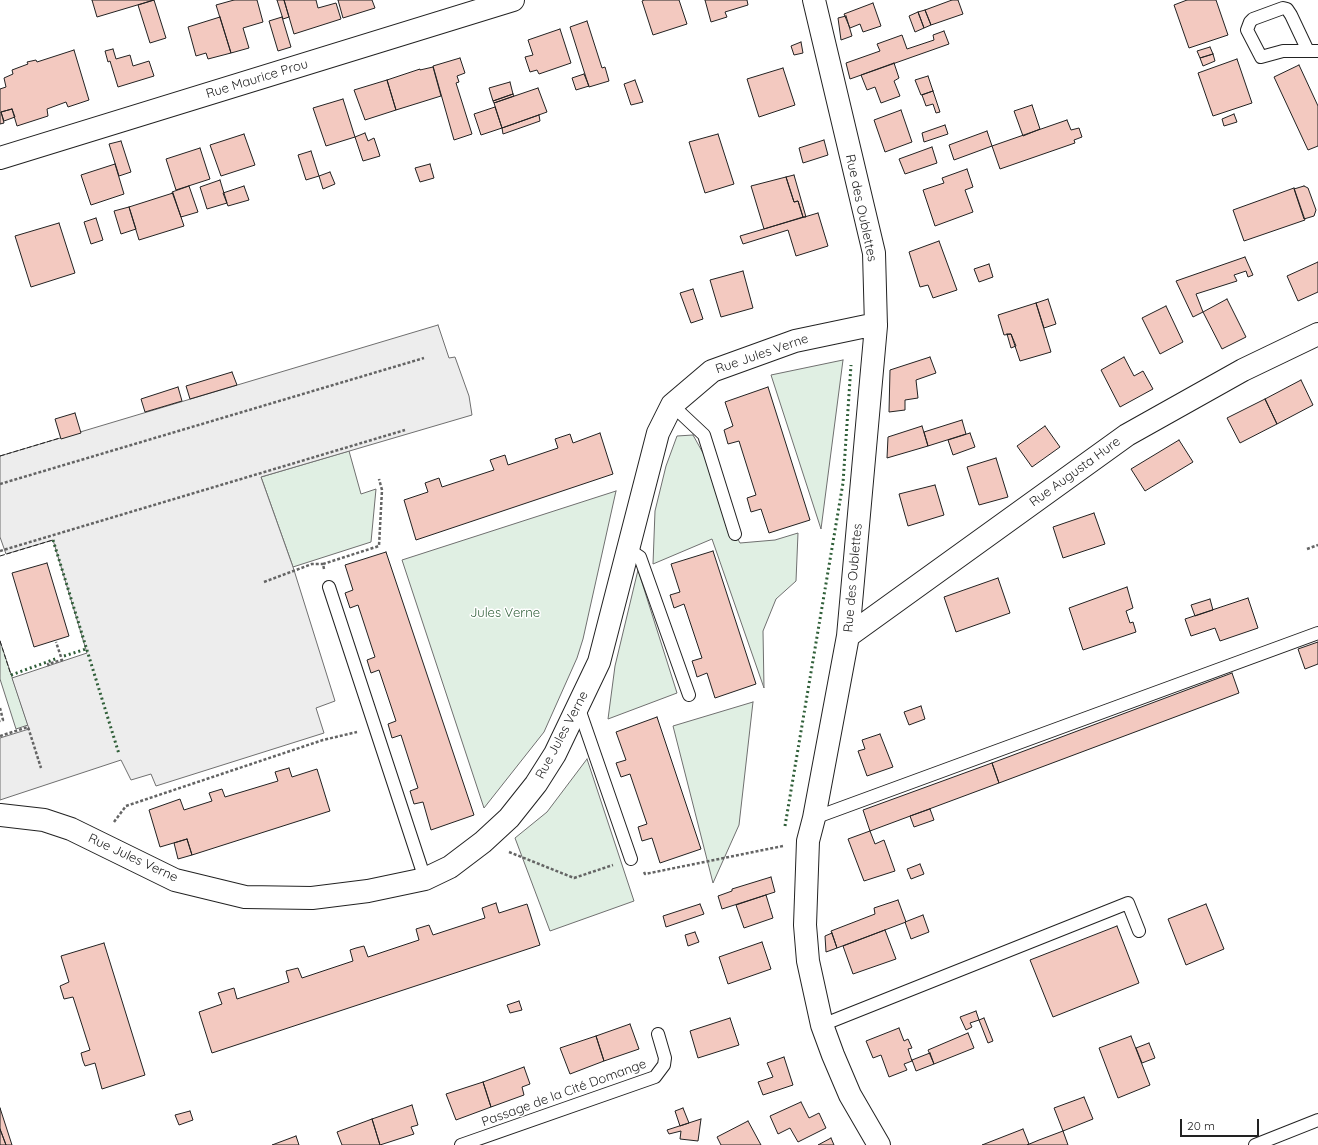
<!DOCTYPE html>
<meta charset="utf-8">
<style>
body{margin:0}
#map{position:relative;width:1318px;height:1145px;overflow:hidden;background:#fff;font-family:Quicksand,sans-serif}
canvas{display:block}
.scale{position:absolute;left:1180px;top:1119px;width:79px;height:18px;box-sizing:border-box;border:2px solid #222;border-top:0;padding-left:5px;font-size:12px;line-height:14px;white-space:nowrap;color:#222;-webkit-text-stroke:3px #fff;paint-order:stroke}
</style>
<div id="map">
<canvas width="1318" height="1145"></canvas>
<div class="scale">20 m</div>
</div>
<script>
const g = document.querySelector('canvas').getContext('2d');
g.lineJoin = 'round';
function fill(path, color) { g.fillStyle = color; g.fill(path, 'evenodd'); }
const toPath = rows => new Path2D(rows.map(r => 'M' + r).join(''));
function trace(path, color, width, dash) { g.strokeStyle = color; g.lineWidth = width; g.lineCap = dash ? 'butt' : 'round'; g.setLineDash(dash || []); g.stroke(path); }
function write(font, color, halo, rows, align = 'center') {
  g.font = font + ' Quicksand,sans-serif'; g.lineWidth = 3; g.setLineDash([]); g.textBaseline = 'middle'; g.strokeStyle = halo; g.fillStyle = color; for (const [text, x, y, turn = 0] of rows) {
    g.save(); g.translate(x, y); g.rotate((+turn || 0) * Math.PI / 180); g.textAlign = isNaN(turn) ? turn : align; if (halo) g.strokeText(text, 0, 0); g.fillText(text, 0, 0); g.restore();
  }
}
const green = toPath([
 [843,360,821,529,771,375,843,360],
 [693,435,708,462,735,534,740,543,775,540,798,533,796,581,776,599,763,631,764,688,712,539,653,564,655,511,666,466,677,436,693,435],
 [349,451,361,494,376,489,371,542,293,567,261,477,349,451],
 [616,491,583,639,577,658,544,732,484,808,402,560,616,491],
 [638,570,677,693,608,719,615,666,638,570],
 [0,641,28,725,16,729,0,679,0,641],
 [753,702,739,825,713,883,673,726,753,702],
 [587,759,634,901,550,931,515,838,547,812,587,759]
]);
fill(green, '#e0efe3');
trace(green, '#6f6f6f', 1);
const parking = toPath([
 [438,325,449,358,455,357,469,396,472,415,261,477,293,567,335,701,316,708,324,733,156,786,151,774,131,780,121,760,0,800,0,738,29,729,12,678,87,653,53,540,6,554,0,537,0,456,438,325]
]);
fill(parking, '#ededed');
trace(parking, '#6f6f6f', 1);
const building = toPath([
 [92,0,154,0,97,17,92,0],
 [154,0,166,38,150,43,138,5,154,0],
 [234,0,257,0,263,22,243,28,249,48,231,53,216,5,234,0],
 [277,0,284,0,289,17,283,19,277,0],
 [284,0,316,0,318,8,336,3,341,19,294,34,284,0],
 [338,0,372,0,375,8,343,18,338,0],
 [644,0,679,0,687,24,653,35,642,1,644,0],
 [705,0,747,0,748,5,725,12,727,17,711,22,705,0],
 [952,0,958,0,963,14,931,25,925,10,952,0],
 [1187,0,1216,0,1228,35,1189,48,1174,5,1187,0],
 [873,3,881,26,863,32,860,24,850,28,844,14,873,3],
 [925,10,931,25,924,28,918,12,925,10],
 [918,12,924,28,915,32,909,16,918,12],
 [846,16,852,36,841,40,838,18,846,16],
 [220,17,231,53,208,59,206,53,196,56,188,27,220,17],
 [282,17,291,47,278,51,269,21,282,17],
 [587,21,602,68,605,67,609,81,589,87,570,27,587,21],
 [560,29,571,63,539,74,537,70,530,72,525,57,533,55,528,40,560,29],
 [944,31,949,44,850,79,846,63,880,51,877,44,902,35,907,49,934,40,933,35,944,31],
 [801,42,803,53,794,55,791,46,801,42],
 [1210,47,1213,54,1200,58,1197,51,1210,47],
 [113,49,116,59,130,55,133,66,149,61,154,76,118,87,110,61,108,62,105,51,113,49],
 [74,50,89,100,68,107,66,102,47,109,48,116,17,126,12,109,1,112,4,123,0,124,0,89,6,87,4,78,13,74,12,70,28,64,27,62,36,60,37,62,74,50],
 [1213,54,1215,61,1203,66,1200,58,1213,54],
 [460,58,465,73,457,76,459,82,456,83,472,134,454,140,433,66,460,58],
 [1237,59,1252,103,1213,116,1198,73,1237,59],
 [894,63,899,78,894,81,900,96,881,103,875,87,867,90,861,75,894,63],
 [1299,65,1318,106,1318,146,1308,150,1274,77,1299,65],
 [433,67,441,96,396,110,387,80,420,69,420,70,433,67],
 [783,68,795,105,759,117,747,79,783,68],
 [584,74,589,86,576,90,572,78,584,74],
 [928,76,933,91,921,95,915,80,928,76],
 [387,80,396,110,365,120,354,90,387,80],
 [635,80,643,102,631,105,624,84,635,80],
 [510,82,513,94,493,101,489,88,510,82],
 [538,88,547,112,502,128,494,103,538,88],
 [933,91,940,112,936,113,933,104,926,106,922,95,933,91],
 [513,94,514,96,494,103,493,101,513,94],
 [343,99,355,137,326,146,313,108,343,99],
 [1032,105,1040,129,1023,136,1014,111,1032,105],
 [495,107,502,128,481,135,474,114,495,107],
 [12,109,15,117,4,121,1,112,12,109],
 [901,110,912,142,885,152,874,120,901,110],
 [1234,114,1237,122,1224,126,1222,119,1234,114],
 [539,115,540,121,503,134,502,128,539,115],
 [1067,120,1071,130,1079,128,1082,137,1074,140,1075,143,1000,169,992,146,1067,120],
 [945,125,948,134,924,142,922,133,945,125],
 [987,131,992,146,954,160,949,145,987,131],
 [365,133,368,141,374,138,380,156,363,161,355,137,365,133],
 [244,134,255,165,221,176,210,145,244,134],
 [718,134,734,184,705,193,689,142,718,134],
 [824,140,828,155,803,163,799,148,824,140],
 [121,141,131,172,119,176,109,144,121,141],
 [932,147,937,163,905,174,899,159,932,147],
 [200,148,210,179,176,190,166,159,200,148],
 [311,151,319,176,306,180,298,155,311,151],
 [115,164,124,194,91,205,81,175,115,164],
 [430,164,434,178,420,182,415,168,430,164],
 [967,169,973,187,965,190,973,212,935,226,923,190,944,183,942,178,967,169],
 [330,172,335,184,323,189,319,176,330,172],
 [794,175,806,217,803,217,798,201,794,202,786,177,794,175],
 [786,177,794,202,798,201,803,217,764,229,751,186,786,177],
 [220,180,227,203,207,209,200,187,220,180],
 [189,186,198,212,181,217,172,192,189,186],
 [244,186,249,200,228,206,223,193,244,186],
 [1304,186,1308,188,1316,210,1314,216,1304,219,1294,189,1304,186],
 [1294,188,1305,220,1244,241,1233,210,1294,188],
 [173,193,184,226,139,240,129,207,173,193],
 [129,207,136,229,121,234,114,211,129,207],
 [818,213,828,246,796,256,788,230,743,244,740,236,818,213],
 [96,218,103,240,91,244,84,222,96,218],
 [59,223,75,273,31,287,15,236,59,223],
 [939,241,957,290,933,298,928,285,920,287,909,252,939,241],
 [1245,257,1253,275,1248,277,1246,271,1234,275,1237,281,1196,294,1203,312,1193,317,1176,281,1245,257],
 [1318,262,1318,292,1298,301,1287,276,1318,262],
 [989,264,993,277,979,282,974,269,989,264],
 [743,271,753,308,721,317,710,280,743,271],
 [693,289,703,319,691,323,680,293,693,289],
 [1048,299,1056,324,1044,328,1036,303,1048,299],
 [1227,299,1246,337,1222,349,1203,312,1227,299],
 [1036,303,1051,352,1020,361,1011,334,1004,335,998,315,1036,303],
 [1166,306,1183,342,1160,354,1142,318,1166,306],
 [1007,334,1011,334,1016,346,1011,348,1007,334],
 [930,357,936,373,916,380,918,398,905,400,905,410,889,412,890,370,930,357],
 [1124,357,1134,376,1143,371,1153,389,1120,407,1101,370,1124,357],
 [232,372,237,385,190,399,186,386,232,372],
 [1301,380,1313,405,1277,424,1265,399,1301,380],
 [178,387,182,401,145,412,141,399,178,387],
 [768,387,810,520,769,533,761,509,751,512,747,498,756,495,739,441,728,444,724,430,733,426,725,402,768,387],
 [1265,399,1277,424,1240,443,1227,418,1265,399],
 [75,413,81,433,61,439,55,419,75,413],
 [962,420,966,434,928,446,924,432,962,420],
 [922,426,928,446,887,458,888,437,922,426],
 [1045,426,1060,447,1032,467,1017,446,1045,426],
 [600,433,613,474,416,540,404,500,428,492,425,483,439,478,442,487,494,470,490,460,505,455,508,465,558,448,555,439,570,434,573,443,600,433],
 [970,433,975,447,953,455,948,440,970,433],
 [1179,440,1193,462,1145,491,1131,469,1179,440],
 [996,458,1008,497,979,505,967,467,996,458],
 [935,485,944,515,908,526,899,494,935,485],
 [1094,513,1105,544,1063,558,1053,527,1094,513],
 [713,551,756,684,715,698,707,673,697,677,695,670,692,661,702,658,684,604,674,608,670,595,680,592,671,564,713,551],
 [386,552,474,815,431,830,423,802,414,804,410,791,418,788,401,735,392,738,388,724,396,721,379,670,371,673,367,660,375,657,358,605,350,608,345,593,353,590,345,565,386,552],
 [47,563,69,636,34,647,12,573,47,563],
 [998,578,1010,613,956,632,944,597,998,578],
 [1127,587,1133,608,1126,611,1130,623,1133,622,1136,632,1083,650,1069,608,1127,587],
 [1248,598,1258,628,1220,641,1215,628,1191,636,1185,619,1248,598],
 [1210,599,1213,610,1195,616,1191,605,1210,599],
 [1318,642,1318,664,1305,669,1298,649,1318,642],
 [1232,673,1239,693,999,783,992,763,1232,673],
 [921,706,925,719,909,725,904,712,921,706],
 [657,717,701,849,660,863,652,838,642,841,638,827,647,824,630,774,621,777,616,763,626,760,616,732,657,717],
 [880,734,893,767,867,776,858,751,865,749,862,740,880,734],
 [992,763,999,783,870,831,863,810,992,763],
 [289,768,292,777,317,769,330,811,192,855,187,839,160,847,149,810,180,799,184,810,212,801,209,793,222,789,225,797,278,781,275,772,289,768],
 [930,809,934,820,914,827,910,816,930,809],
 [870,831,875,844,884,840,895,871,864,881,848,839,870,831],
 [187,839,192,855,178,859,174,843,187,839],
 [920,864,924,874,911,879,907,869,920,864],
 [771,877,775,892,722,909,718,896,732,891,732,889,771,877],
 [766,895,773,918,744,928,736,905,766,895],
 [898,900,906,922,837,948,831,931,875,914,874,908,898,900],
 [496,903,499,913,527,904,540,945,212,1053,199,1012,222,1004,218,993,234,988,237,999,289,982,286,971,298,968,302,978,353,961,350,950,356,948,364,946,368,957,419,940,416,929,429,925,433,935,485,918,482,908,496,903],
 [700,904,704,914,666,927,663,916,700,904],
 [1206,904,1224,949,1186,965,1168,919,1206,904],
 [923,915,929,932,911,939,905,922,923,915],
 [1117,926,1139,983,1053,1017,1030,960,1117,926],
 [885,930,896,959,853,974,843,946,885,930],
 [695,932,699,942,688,946,685,935,695,932],
 [832,933,837,948,826,952,825,936,832,933],
 [762,942,771,969,728,984,719,957,762,942],
 [104,943,145,1075,102,1089,95,1063,85,1066,83,1061,81,1053,90,1050,73,997,64,999,60,986,69,982,61,956,104,943],
 [519,1001,522,1010,510,1013,507,1005,519,1001],
 [976,1011,979,1020,970,1023,972,1027,966,1030,960,1017,976,1011],
 [730,1018,739,1045,698,1058,690,1031,730,1018],
 [984,1018,993,1041,988,1043,979,1020,984,1018],
 [630,1024,639,1049,604,1061,596,1036,630,1024],
 [899,1028,904,1041,908,1039,912,1048,908,1049,912,1061,904,1064,907,1070,889,1077,881,1055,873,1058,866,1041,899,1028],
 [968,1033,974,1048,934,1064,928,1050,968,1033],
 [596,1036,604,1061,570,1074,560,1048,596,1036],
 [1131,1036,1150,1085,1118,1098,1099,1048,1131,1036],
 [1149,1043,1155,1058,1142,1063,1136,1048,1149,1043],
 [930,1053,934,1064,916,1071,912,1060,930,1053],
 [784,1057,793,1085,763,1095,758,1082,773,1077,767,1063,784,1057],
 [524,1067,530,1084,522,1087,524,1095,491,1107,483,1082,524,1067],
 [483,1082,491,1107,456,1120,446,1094,483,1082],
 [1084,1097,1093,1119,1063,1131,1054,1108,1084,1097],
 [801,1102,809,1118,819,1113,826,1128,798,1142,790,1128,778,1134,770,1116,801,1102],
 [412,1105,418,1125,411,1127,414,1134,380,1145,372,1119,412,1105],
 [0,1108,12,1145,6,1145,0,1129,0,1108],
 [683,1108,689,1123,680,1126,675,1111,683,1108],
 [190,1111,193,1120,179,1125,175,1115,190,1111],
 [372,1119,380,1145,342,1145,337,1132,372,1119],
 [701,1119,698,1141,680,1139,681,1131,669,1134,667,1130,701,1119],
 [748,1121,761,1145,721,1145,717,1137,748,1121],
 [0,1129,6,1145,0,1145,0,1129],
 [1023,1129,1029,1144,1027,1145,982,1145,1023,1129],
 [1063,1131,1068,1145,1027,1145,1039,1140,1063,1131],
 [296,1136,299,1145,272,1145,296,1136],
 [831,1138,834,1145,818,1145,831,1138]
]);
fill(building, '#f3c9c0');
trace(building, '#222', 1);
const lane = toPath([
 [1308,51,1291,15,1287,9,1283,8,1253,19,1250,22,1247,30,1261,57,1283,51,1318,51],
 [672,405,704,435,735,534],
 [628,549,640,557,689,695],
 [329,587,425,879],
 [578,706,631,859],
 [814,818,1318,633],
 [822,1025,1128,903,1139,931],
 [461,1145,655,1077,664,1065,665,1058,658,1034],
 [1255,1145,1318,1120]
]);
const street = toPath([
 [814,0,874,253,876,326,848,636,814,818,808,841,805,925,808,961,822,1025,833,1055,850,1095,879,1145],
 [0,158,513,0],
 [848,636,1127,435,1243,370,1318,334],
 [0,815,44,820,71,829,175,880,245,897,312,898,368,891,425,879,450,867,483,842,509,818,536,784,555,754,599,662,658,433,672,405,712,371,795,341,876,324]
]);
trace(lane, '#222', 14);
trace(street, '#222', 24);
trace(toPath([
 [0,484,424,358],
 [1307,549,1318,545],
 [0,551,405,430],
 [324,569,323,564,379,546,382,490,379,479],
 [264,582,312,564,323,564],
 [49,666,48,664,62,660,56,642],
 [0,708,3,720,0,721],
 [0,736,28,727,41,768],
 [114,822,126,806,323,740,357,732],
 [509,852,574,878,613,865],
 [644,872,645,874,783,846]
]), '#646464', 2.5, [3, 2]);
trace(lane, '#fff', 12);
trace(street, '#fff', 22);
trace(toPath([
 [53,540,119,754],
 [64,656,86,649],
 [11,675,58,658],
 [785,826,843,483,851,365]
]), '#2f5e38', 3, [2, 3]);
trace(toPath([
 [0,456,60,438],
 [0,556,53,540],
 [0,641,11,675]
]), '#222', 1, [5, 2]);
write('13px', '#222', '#fff', [
 ["Rue Maurice Prou",257,79,-17],
 ["Rue des Oublettes",861,208,78],
 ["Rue Jules Verne",762,354,-19],
 ["Rue Augusta Hure",1075,472,-36],
 ["Rue des Oublettes",853,578,-85],
 ["Rue Jules Verne",562,735,-62],
 ["Rue Jules Verne",133,858,25],
 ["Passage de la Cité Domange",564,1093,-20]
]);
write('13px', '#2f5e38', '#fff', [
 ["Jules Verne",505,613]
]);
</script>
